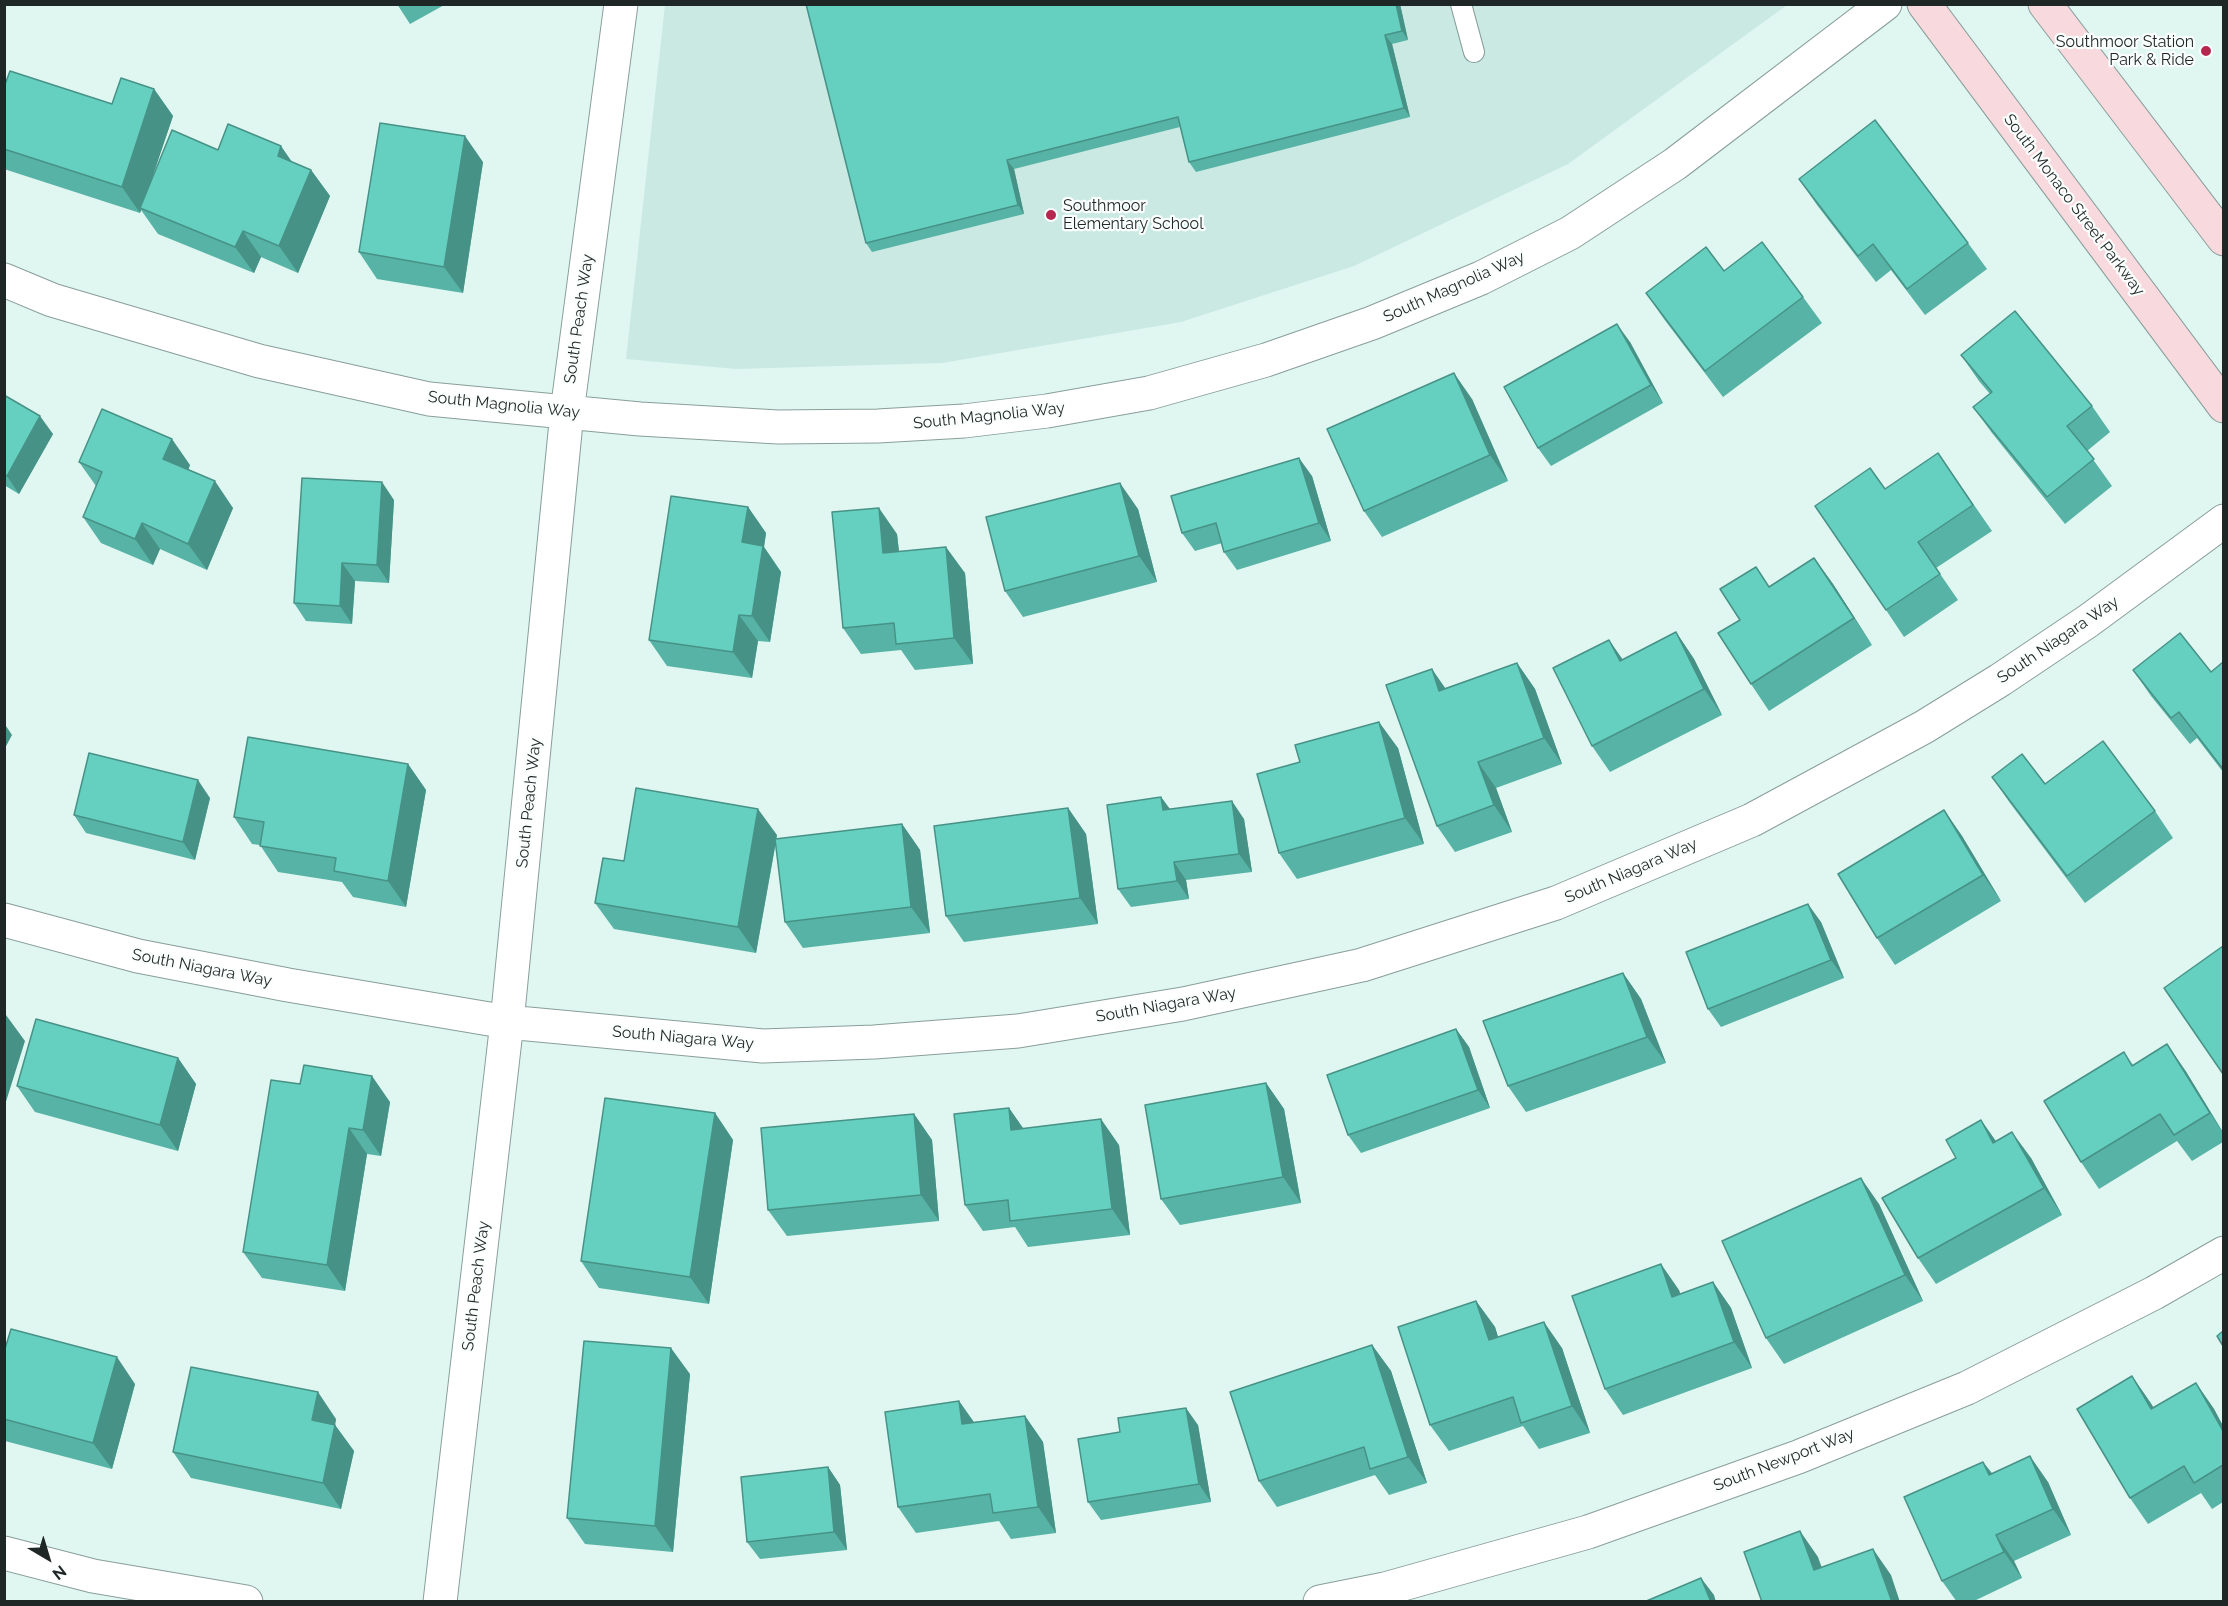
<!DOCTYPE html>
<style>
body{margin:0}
#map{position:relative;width:2228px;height:1606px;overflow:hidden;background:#dff6f1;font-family:Raleway,sans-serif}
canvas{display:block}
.frame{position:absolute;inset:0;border:6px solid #1f2726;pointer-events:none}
.north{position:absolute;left:18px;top:1528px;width:60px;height:60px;-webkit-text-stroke:4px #fafefd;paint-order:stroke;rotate:142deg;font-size:16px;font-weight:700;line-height:24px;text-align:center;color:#1f2726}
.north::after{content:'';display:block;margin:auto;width:21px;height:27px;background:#1f2726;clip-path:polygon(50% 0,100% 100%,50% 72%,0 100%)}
</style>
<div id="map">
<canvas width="2228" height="1606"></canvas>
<div class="frame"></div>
<div class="north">N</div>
</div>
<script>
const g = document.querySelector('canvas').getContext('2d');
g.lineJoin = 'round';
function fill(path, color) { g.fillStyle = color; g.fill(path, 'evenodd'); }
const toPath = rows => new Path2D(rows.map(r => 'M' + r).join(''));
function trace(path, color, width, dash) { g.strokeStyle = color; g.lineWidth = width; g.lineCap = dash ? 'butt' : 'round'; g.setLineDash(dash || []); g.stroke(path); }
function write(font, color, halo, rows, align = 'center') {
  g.font = font + ' Raleway,sans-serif'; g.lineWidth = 4.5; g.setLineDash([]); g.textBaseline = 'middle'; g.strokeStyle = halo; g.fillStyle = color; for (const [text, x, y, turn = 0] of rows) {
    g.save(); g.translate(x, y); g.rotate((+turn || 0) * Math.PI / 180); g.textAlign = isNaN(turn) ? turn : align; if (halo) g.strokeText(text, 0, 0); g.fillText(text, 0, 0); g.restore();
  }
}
fill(toPath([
 [665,5,1787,5,1568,164,1354,266,1181,322,942,363,736,369,626,359]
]), '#cae9e3');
const lane = toPath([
 [1461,4,1474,52]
]);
const street = toPath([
 [4,280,52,300,259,361,429,399,640,419,778,427,878,426,964,421,1047,411,1149,393,1266,360,1372,323,1481,278,1570,233,1675,164,1885,4],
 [4,920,138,956,288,985,507,1022,763,1046,874,1042,1018,1031,1183,1004,1362,965,1556,903,1752,820,1924,727,2000,680,2088,621,2224,521],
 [4,1553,93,1576,246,1602],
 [440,1602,507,1022,567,412,621,4],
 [1320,1602,1385,1589,1588,1532,1798,1457,1967,1388,2154,1293,2224,1253]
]);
const secondary = toPath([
 [1924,4,2224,406],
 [2045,4,2224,239]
]);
trace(lane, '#899e9a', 22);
trace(street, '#899e9a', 35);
trace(secondary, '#899e9a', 35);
trace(lane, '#fff', 20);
trace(street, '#fff', 33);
trace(secondary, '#f8d9de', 33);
fill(toPath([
 [397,4,446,4,410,24],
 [806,4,1400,4,1408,40,1392,44,1410,117,1196,172,1189,162,1180,127,1014,169,1024,214,872,252,866,243],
 [4,87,112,104,154,89,173,116,150,183,218,150,292,162,311,170,330,196,298,273,261,257,254,273,158,234,141,210,140,213,4,169],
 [483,162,463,293,377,279,359,252],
 [1799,179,1968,243,1987,269,1925,315,1891,270,1876,282,1817,205],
 [1724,271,1803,297,1822,323,1723,397,1664,319,1646,293],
 [1630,342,1663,403,1551,466,1538,448],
 [1961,355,2092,406,2110,432,2087,451,2112,486,2065,524,1992,433,1973,407,1990,394,1979,381],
 [4,395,53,434,19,494,4,485],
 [1472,399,1508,481,1382,537,1364,511],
 [1938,453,1992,531,1936,568,1958,600,1904,637,1886,610,1885,489],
 [79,462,190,465,188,470,233,508,207,570,160,549,153,565,101,543,83,517,96,486],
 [1312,476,1331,541,1237,570,1224,552,1222,543,1195,551,1182,533],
 [394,500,389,583,355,581,352,624,306,621,294,603],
 [748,507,766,533,764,547,781,572,770,642,758,641,752,678,667,666,649,640],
 [1138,509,1157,582,1023,617,1005,591],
 [897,534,899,551,965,573,973,664,915,670,901,650,861,654,843,628],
 [1814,558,1833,584,1872,645,1769,711,1751,684,1740,620,1770,586],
 [1676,632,1694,659,1722,715,1610,772,1592,746,1609,640,1623,660],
 [2223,662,2223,772,2197,738,2190,744,2151,696,2133,670,2211,672],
 [1517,663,1535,689,1562,764,1496,788,1512,832,1455,852,1437,826,1445,688],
 [1398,748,1424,844,1297,879,1279,853],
 [408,764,426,790,406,907,353,897,342,882,278,872,260,845,252,844,234,817],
 [1992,777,2045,784,2155,811,2173,838,2085,903,2010,803],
 [1161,797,1170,809,1244,819,1252,872,1186,880,1189,899,1131,907,1118,889],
 [210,798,195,860,86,833,74,815],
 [1068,808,1086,834,1098,924,964,942,946,916],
 [1944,810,1962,836,2001,901,1895,965,1877,938],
 [902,824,920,850,930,933,803,948,785,922,776,842,756,953,614,929,595,903,624,861,777,835,776,839],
 [1821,922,1844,978,1721,1027,1708,1009],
 [1623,973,1641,999,1666,1063,1526,1112,1508,1086],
 [1456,1029,1469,1047,1490,1108,1361,1153,1348,1135],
 [2124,1052,2133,1065,2185,1070,2223,1132,2223,1142,2192,1161,2177,1141,2099,1189,2081,1162],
 [178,1058,196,1084,178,1151,35,1112,17,1086],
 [271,1080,390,1102,381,1156,367,1154,345,1291,262,1278,243,1252],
 [1266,1083,1284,1109,1301,1203,1180,1225,1161,1199],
 [1009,1108,1023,1128,1119,1145,1130,1235,1028,1247,1015,1227,983,1231,965,1205],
 [715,1113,733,1140,709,1304,599,1288,581,1261],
 [914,1114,932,1140,939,1221,787,1236,768,1210],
 [1981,1120,1996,1141,2031,1158,2062,1215,1936,1284,1918,1258,1956,1158],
 [1879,1204,1923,1301,1784,1364,1766,1338],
 [1713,1282,1731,1308,1752,1368,1623,1415,1605,1389,1679,1290,1680,1294],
 [1476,1301,1495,1327,1498,1337,1562,1348,1590,1433,1539,1449,1523,1426,1449,1451,1430,1425],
 [1372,1345,1391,1371,1427,1483,1389,1495,1375,1475,1277,1507,1259,1481],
 [4,1352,135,1384,112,1469,5,1441,4,1440],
 [690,1374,673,1552,585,1544,567,1518],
 [2132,1376,2154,1408,2196,1383,2214,1409,2223,1426,2223,1502,2212,1509,2201,1493,2148,1524,2130,1498],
 [959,1401,974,1422,1025,1416,1043,1442,1056,1533,1011,1539,999,1521,916,1533,898,1507],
 [336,1419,335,1425,354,1451,341,1509,191,1478,173,1452],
 [1198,1425,1211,1502,1101,1520,1088,1502],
 [1983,1462,1992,1473,2048,1482,2071,1535,2014,1561,2022,1578,1972,1602,1957,1602,1942,1581],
 [828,1467,840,1485,847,1550,760,1559,747,1542]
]), '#57b3a5');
fill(toPath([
 [1396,4,1400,4,1408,40,1402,31],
 [1385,35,1392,44,1410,117,1404,108],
 [154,89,173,116,142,208,140,208,141,210,140,213,122,187],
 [465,136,483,162,463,293,444,267],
 [281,146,299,172,278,156],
 [1007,160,1014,169,1024,214,1018,205],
 [311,170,330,196,298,273,279,246],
 [243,231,261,257,254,273,235,247],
 [1617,324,1630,342,1663,403,1651,385],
 [1454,373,1472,399,1508,481,1490,455],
 [40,416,53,434,19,494,7,476],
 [172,439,190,465,182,485,163,459],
 [1299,458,1312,476,1331,541,1319,523],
 [215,481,233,508,207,570,188,544],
 [382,482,394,500,389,583,377,565],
 [1120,483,1138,509,1157,582,1139,556],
 [748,507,766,533,764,547,781,572,770,642,752,616,742,542],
 [879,508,897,534,902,579,883,553],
 [142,523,160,549,153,565,135,539],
 [946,547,965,573,973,664,954,638],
 [1814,558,1833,584,1872,645],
 [342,563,355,581,352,624,340,606],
 [739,615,758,641,752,678,733,652],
 [1676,632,1694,659,1722,715,1704,689],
 [1609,640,1627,666,1620,661],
 [1517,663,1535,689,1562,764,1544,738],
 [1432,669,1450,695,1439,691],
 [1379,722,1398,748,1424,844,1405,818],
 [4,723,12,735,4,750],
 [1478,762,1496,788,1512,832,1494,805],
 [408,764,426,790,406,907,388,881],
 [198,780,210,798,195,860,183,842],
 [1161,797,1174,815,1163,810],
 [1232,801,1244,819,1252,872,1239,854],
 [1068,808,1086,834,1098,924,1080,898],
 [758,809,777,835,756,953,738,927],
 [1944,810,1962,836,2001,901,1983,875],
 [902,824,920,850,930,933,911,907],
 [1174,862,1186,880,1189,899,1177,881],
 [1808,904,1821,922,1844,978,1831,960],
 [1623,973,1641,999,1666,1063,1647,1037],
 [6,1015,25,1041,4,1108,4,1021],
 [1456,1029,1469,1047,1490,1108,1478,1090],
 [2167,1044,2185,1070,2223,1133,2210,1113],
 [178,1058,196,1084,178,1151,160,1125],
 [372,1076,390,1102,381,1156,363,1130],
 [1266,1083,1284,1109,1301,1203,1283,1177],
 [1009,1108,1027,1134,1011,1130],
 [715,1113,733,1140,709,1304,690,1277],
 [914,1114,932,1140,939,1221,921,1195],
 [1101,1119,1119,1145,1130,1235,1112,1209],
 [1981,1120,1999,1146,1993,1143],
 [349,1128,367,1154,345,1291,327,1265],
 [2012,1132,2031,1158,2062,1215,2044,1188],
 [1861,1178,1879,1204,1923,1301,1905,1275],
 [1661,1264,1679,1290,1690,1323,1672,1297],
 [1713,1282,1731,1308,1752,1368,1734,1342],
 [1476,1301,1495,1327,1507,1366,1489,1340],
 [1544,1322,1562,1348,1590,1433,1572,1406],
 [1372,1345,1391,1371,1427,1483,1408,1457],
 [671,1348,690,1374,673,1552,655,1526],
 [117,1357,135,1384,112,1469,93,1443],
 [2132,1376,2150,1402,2170,1435,2151,1409],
 [2196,1383,2214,1409,2223,1426,2223,1431],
 [318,1392,336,1419,331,1446,312,1420],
 [959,1401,977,1427,962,1424],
 [1186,1408,1198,1425,1211,1502,1199,1484],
 [1025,1416,1043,1442,1056,1533,1038,1507],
 [335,1425,354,1451,341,1509,323,1483],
 [2030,1456,2048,1482,2071,1535,2053,1509],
 [1983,1462,2002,1488,1989,1475],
 [828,1467,840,1485,847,1550,834,1532],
 [1800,1531,1818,1557,1832,1596,1814,1570],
 [1996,1535,2014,1561,2022,1578,2004,1552],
 [1873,1549,1891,1575,1900,1602,1892,1602],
 [1701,1578,1714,1595,1716,1602,1711,1602]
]), '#479286');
const building = toPath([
 [806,4,1396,4,1402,31,1385,35,1404,108,1189,162,1178,117,1007,160,1018,205,866,243,806,4],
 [10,71,112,104,121,78,154,89,122,187,4,149,4,87,10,71],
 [1875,120,1968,243,1907,289,1873,244,1858,256,1799,179,1875,120],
 [380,123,465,136,444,267,359,252,380,123],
 [228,124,281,146,278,156,311,170,279,246,243,231,235,247,140,208,172,130,218,150,228,124],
 [1762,242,1803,297,1705,371,1646,293,1706,247,1724,271,1762,242],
 [2015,311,2092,406,2067,426,2094,459,2047,497,1973,407,1992,392,1961,355,2015,311],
 [1617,324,1651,385,1538,448,1504,387,1617,324],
 [1454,373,1490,455,1364,511,1327,429,1454,373],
 [4,395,40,416,7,476,4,474,4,395],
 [102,409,172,439,163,459,215,481,188,544,142,523,135,539,83,517,102,472,79,462,102,409],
 [1938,453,1973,505,1918,542,1940,574,1886,610,1815,506,1870,468,1885,489,1938,453],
 [1299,458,1319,523,1224,552,1216,523,1182,533,1171,496,1299,458],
 [302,478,382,482,377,565,342,563,340,606,294,603,302,478],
 [1120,483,1139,556,1005,591,986,517,1120,483],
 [671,496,748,507,742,542,763,546,752,616,739,615,733,652,649,640,671,496],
 [879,508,883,553,946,547,954,638,896,644,894,623,843,628,832,512,879,508],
 [1814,558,1854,618,1751,684,1718,633,1740,620,1720,589,1756,567,1769,587,1814,558],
 [1676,632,1704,689,1592,746,1553,668,1609,640,1620,661,1676,632],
 [2180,633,2211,672,2223,662,2223,769,2179,712,2171,718,2133,670,2180,633],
 [1517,663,1544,738,1478,762,1494,805,1437,826,1386,685,1432,669,1439,691,1517,663],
 [1379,722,1405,818,1279,853,1257,774,1300,762,1295,745,1379,722],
 [248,737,408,764,388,881,334,871,336,858,260,846,264,822,234,817,248,737],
 [2103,741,2155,811,2067,876,1992,777,2022,754,2045,784,2103,741],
 [89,753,198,780,183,842,74,815,89,753],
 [636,788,758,809,738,927,595,903,603,858,624,861,636,788],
 [1161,797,1163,810,1232,801,1239,854,1174,862,1177,881,1118,889,1107,805,1161,797],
 [1068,808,1080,898,946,916,934,826,1068,808],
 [1944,810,1983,875,1877,938,1838,874,1944,810],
 [902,824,911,907,785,922,775,839,902,824],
 [1808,904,1831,960,1708,1009,1686,952,1808,904],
 [2223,946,2223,1074,2164,988,2223,946],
 [1623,973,1647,1037,1508,1086,1483,1021,1623,973],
 [36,1019,178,1058,160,1125,17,1086,36,1019],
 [1456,1029,1478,1090,1348,1135,1327,1075,1456,1029],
 [2167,1044,2210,1113,2174,1135,2160,1114,2081,1162,2044,1101,2124,1052,2132,1066,2167,1044],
 [304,1065,372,1076,363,1130,349,1128,327,1265,243,1252,271,1080,300,1084,304,1065],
 [1266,1083,1283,1177,1161,1199,1145,1105,1266,1083],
 [605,1098,715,1113,690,1277,581,1261,605,1098],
 [1009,1108,1011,1130,1101,1119,1112,1209,1010,1221,1008,1200,965,1205,954,1114,1009,1108],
 [914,1114,921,1195,768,1210,761,1128,914,1114],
 [1981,1120,1993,1143,2012,1132,2044,1188,1918,1258,1882,1198,1956,1158,1946,1140,1981,1120],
 [1861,1178,1905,1275,1766,1338,1722,1241,1861,1178],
 [1661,1264,1672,1297,1713,1282,1734,1342,1605,1389,1572,1296,1661,1264],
 [1476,1301,1489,1340,1544,1322,1572,1406,1521,1423,1513,1397,1430,1425,1398,1327,1476,1301],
 [11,1329,117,1357,93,1443,4,1419,4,1352,11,1329],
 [2223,1331,2223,1346,2217,1336,2223,1331],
 [584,1341,671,1348,655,1526,567,1518,584,1341],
 [1372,1345,1408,1457,1370,1469,1364,1447,1259,1481,1230,1392,1372,1345],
 [191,1367,318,1392,312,1420,335,1425,323,1483,173,1452,191,1367],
 [2132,1376,2151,1409,2196,1383,2223,1431,2223,1465,2194,1483,2184,1466,2130,1498,2077,1409,2132,1376],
 [959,1401,962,1424,1025,1416,1038,1507,993,1513,990,1494,898,1507,885,1412,959,1401],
 [1186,1408,1199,1484,1088,1502,1078,1439,1120,1432,1118,1418,1186,1408],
 [2030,1456,2053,1509,1996,1535,2004,1552,1942,1581,1904,1497,1983,1462,1989,1475,2030,1456],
 [828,1467,834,1532,747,1542,741,1477,828,1467],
 [1800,1531,1814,1570,1873,1549,1892,1602,1762,1602,1744,1552,1800,1531],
 [1701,1578,1711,1602,1644,1602,1701,1578]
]);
fill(building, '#65d0c0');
trace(building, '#479286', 1.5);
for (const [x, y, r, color] of [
 [2206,51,6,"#b6264f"],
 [1051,215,6,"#b6264f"]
]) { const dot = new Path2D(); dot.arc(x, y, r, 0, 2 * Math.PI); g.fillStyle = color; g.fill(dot); trace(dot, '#fafefd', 2); }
write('16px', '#1f2726', '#fafefd', [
 ["Southmoor Station",2194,42],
 ["Park & Ride",2194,60],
 ["Southmoor",1063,206,"left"],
 ["Elementary School",1063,224,"left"]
], 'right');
write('16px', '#1f2726', '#fafefd', [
 ["South Monaco Street Parkway",2074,205,53],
 ["South Magnolia Way",1454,287,-24],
 ["South Peach Way",579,319,-82],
 ["South Magnolia Way",504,405,6],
 ["South Magnolia Way",989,416,-6],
 ["South Niagara Way",2058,640,-34],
 ["South Peach Way",529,803,-84],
 ["South Niagara Way",1631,871,-23],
 ["South Niagara Way",202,968,11],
 ["South Niagara Way",1166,1005,-10],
 ["South Niagara Way",683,1038,5],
 ["South Peach Way",476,1286,-83],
 ["South Newport Way",1784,1460,-21]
]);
</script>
